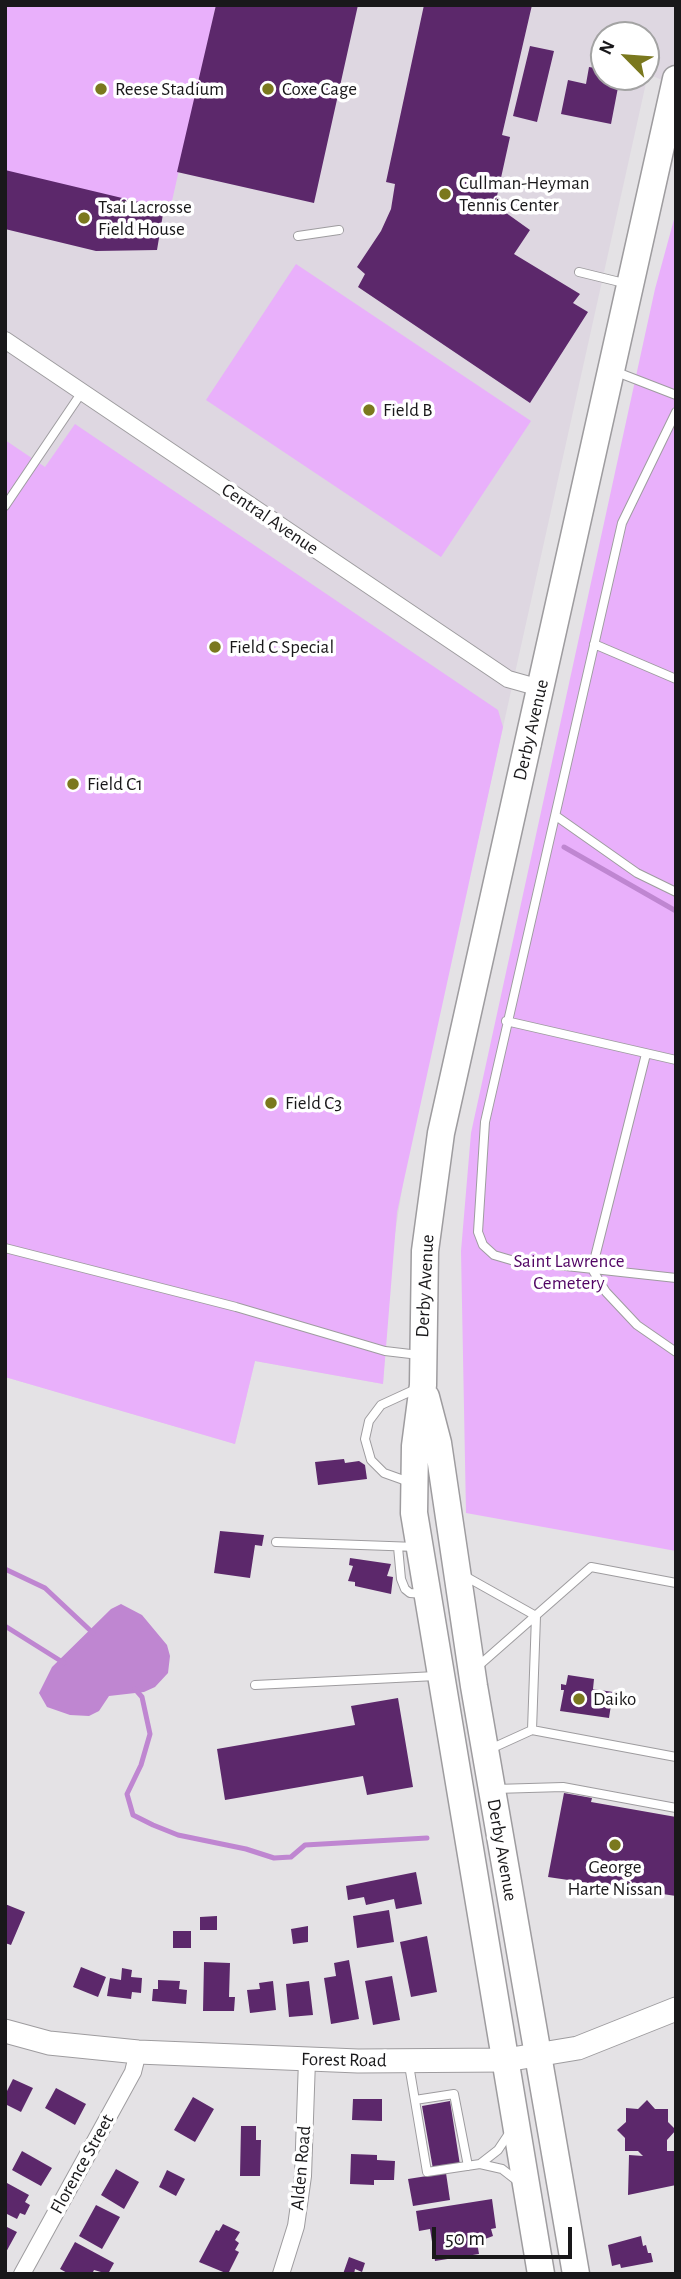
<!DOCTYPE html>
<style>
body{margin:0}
#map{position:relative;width:681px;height:2279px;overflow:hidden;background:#e4e2e5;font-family:"Alegreya Sans",sans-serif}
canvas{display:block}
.frame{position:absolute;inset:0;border:7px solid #19181a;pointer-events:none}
.north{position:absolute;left:590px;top:21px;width:70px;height:70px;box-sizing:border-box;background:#fff;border:2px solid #a3a3a3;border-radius:50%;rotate:295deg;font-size:19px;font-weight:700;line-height:28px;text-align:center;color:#19181a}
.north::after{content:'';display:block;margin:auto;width:24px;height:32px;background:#7a781e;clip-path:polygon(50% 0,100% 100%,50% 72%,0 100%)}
.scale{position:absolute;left:432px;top:2227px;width:140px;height:32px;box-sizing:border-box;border:4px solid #19181a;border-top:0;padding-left:9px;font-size:21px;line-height:24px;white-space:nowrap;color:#19181a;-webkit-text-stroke:5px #fff;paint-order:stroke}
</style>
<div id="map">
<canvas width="681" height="2279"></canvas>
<div class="frame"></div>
<div class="north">N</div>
<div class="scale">50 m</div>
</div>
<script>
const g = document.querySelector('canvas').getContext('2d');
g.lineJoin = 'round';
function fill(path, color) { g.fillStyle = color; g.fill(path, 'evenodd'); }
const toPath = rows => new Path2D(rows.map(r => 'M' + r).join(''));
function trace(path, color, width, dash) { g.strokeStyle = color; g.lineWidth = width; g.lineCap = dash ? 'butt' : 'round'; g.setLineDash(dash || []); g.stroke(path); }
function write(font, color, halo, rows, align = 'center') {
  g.font = font + ' "Alegreya Sans",sans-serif'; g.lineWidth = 7; g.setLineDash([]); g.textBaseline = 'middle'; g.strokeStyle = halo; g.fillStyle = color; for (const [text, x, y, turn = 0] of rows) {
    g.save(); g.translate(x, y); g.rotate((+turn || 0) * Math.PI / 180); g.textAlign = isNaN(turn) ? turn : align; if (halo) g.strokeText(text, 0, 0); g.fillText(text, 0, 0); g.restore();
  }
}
fill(toPath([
 [5,5,676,5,676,86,648,74,406,1164,392,1253,383,1384,255,1361,235,1444,5,1377],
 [604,35,646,35,646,77,604,77]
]), '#ded7e1');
fill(toPath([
 [5,5,216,5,172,201,103,217,5,201],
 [676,212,676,1551,466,1513,461,1251,471,1133,655,289],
 [296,264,531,421,441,557,206,400],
 [75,424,498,710,503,727,397,1212,383,1384,255,1361,235,1444,5,1377,5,440,45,467]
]), '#e9b0fb');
fill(toPath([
 [121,1604,142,1615,167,1645,170,1656,168,1673,155,1687,144,1692,109,1696,99,1711,89,1716,70,1715,47,1707,39,1693,52,1667,111,1609]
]), '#bf86d1');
trace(toPath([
 [564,847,676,911],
 [5,1569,45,1588,93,1633],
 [5,1626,64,1663],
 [135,1689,142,1697,150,1734,141,1765,127,1794,133,1815,153,1825,178,1835,246,1849,274,1858,291,1857,305,1845,427,1838]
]), '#bf86d1', 5);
fill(toPath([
 [216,5,358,5,314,203,177,172],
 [424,5,532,5,502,135,510,137,495,205,530,230,514,254,580,294,573,303,588,312,530,403,358,287,365,274,357,267,381,231,391,209,395,184,386,182],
 [530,46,554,51,537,122,513,116],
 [603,61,604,77,620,77,611,124,561,114,568,80,586,84,589,67,601,69],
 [5,170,164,208,157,250,96,251,5,229],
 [344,1459,345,1463,359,1461,365,1465,367,1479,318,1485,315,1462],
 [220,1531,264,1535,262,1546,255,1545,250,1578,214,1573],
 [350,1558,391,1564,387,1576,393,1577,391,1594,355,1586,355,1582,348,1581,353,1566,349,1565],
 [568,1675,594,1679,593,1689,613,1692,609,1718,560,1711,564,1690,561,1690,561,1684,566,1685],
 [398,1698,413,1787,367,1795,363,1776,225,1800,217,1749,355,1725,351,1706],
 [564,1793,592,1798,591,1802,676,1817,676,1896,548,1877],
 [416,1872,422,1904,396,1909,394,1899,366,1905,364,1897,348,1900,346,1886],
 [5,1904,25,1912,11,1945,5,1943],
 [389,1910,394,1942,357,1948,353,1916],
 [217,1916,217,1930,200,1930,200,1917],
 [308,1926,308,1942,293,1944,291,1929],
 [173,1931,191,1931,191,1948,173,1948],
 [427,1936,437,1992,411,1997,400,1942],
 [349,1960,359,2019,331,2024,324,1978,336,1976,334,1963],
 [204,1962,230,1963,229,1997,235,1997,234,2011,203,2011],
 [81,1967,106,1977,98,1997,73,1987],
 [122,1968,132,1970,131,1977,142,1978,141,1993,132,1992,131,1999,107,1996,110,1978,121,1980],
 [392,1976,400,2020,373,2025,365,1981],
 [158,1980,180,1981,179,1989,187,1990,186,2004,152,2001,153,1989,158,1989],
 [273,1981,276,2010,250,2013,247,1990,260,1989,259,1983],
 [309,1981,313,2015,289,2017,286,1984],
 [13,2079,33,2088,21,2112,5,2104,5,2095],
 [56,2088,86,2104,75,2125,45,2108],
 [193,2097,214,2109,195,2142,174,2130],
 [353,2099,382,2099,382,2121,352,2120],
 [647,2100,655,2109,668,2109,668,2122,676,2130,667,2140,667,2151,676,2151,676,2185,628,2195,629,2155,643,2156,638,2151,625,2151,625,2138,617,2130,626,2122,626,2108,638,2109],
 [450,2101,460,2165,433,2169,422,2106],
 [241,2126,256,2126,256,2140,261,2140,260,2176,240,2176],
 [22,2151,52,2168,41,2186,12,2170],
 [351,2154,377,2155,377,2160,395,2161,394,2180,374,2180,374,2185,350,2184],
 [116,2169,139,2182,124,2209,101,2195],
 [167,2170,185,2179,176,2196,159,2187],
 [446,2173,450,2200,413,2206,408,2179],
 [7,2183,29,2195,25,2202,30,2205,25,2215,20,2213,17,2219,5,2213],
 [492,2199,496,2228,491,2229,493,2236,477,2242,479,2254,435,2261,430,2229,419,2231,416,2211],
 [96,2205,120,2217,102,2249,79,2236],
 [223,2224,240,2232,235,2240,239,2243,235,2250,239,2252,228,2274,199,2262,216,2230,219,2231],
 [5,2226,17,2232,5,2254],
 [641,2236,643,2246,646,2245,648,2253,651,2253,653,2262,621,2268,620,2264,612,2266,608,2245],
 [75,2242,114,2263,108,2274,94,2270,92,2274,69,2274,60,2269],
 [349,2257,365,2263,362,2272,355,2269,354,2274,343,2274]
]), '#5c286b');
const service = toPath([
 [298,236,339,230],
 [579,272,628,284],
 [614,371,676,395],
 [676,412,622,523,485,1122,478,1232,483,1245,494,1255,511,1260,676,1278],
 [5,506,82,392],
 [594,644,676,679],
 [556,816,637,873,676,892],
 [506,1021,676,1060],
 [646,1054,592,1269,606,1292,637,1325,676,1352],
 [5,1248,236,1307,385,1351,419,1355],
 [412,1483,384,1473,371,1460,365,1439,369,1421,381,1405,418,1388],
 [276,1542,417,1547],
 [398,1547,401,1579,405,1589,410,1593,424,1594],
 [463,1575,536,1616,532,1730],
 [476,1668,591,1567,676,1583],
 [255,1685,436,1676],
 [488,1750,532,1730,676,1757],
 [495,1789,563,1787,676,1808],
 [409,2065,427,2172,480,2164,502,2169,520,2183],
 [415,2100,454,2094,468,2166],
 [480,2164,498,2150,510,2132]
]);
const minor = toPath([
 [5,340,508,679,540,688],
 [22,2274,133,2072,138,2052],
 [281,2274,296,2226,303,2176,307,2060]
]);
const secondary = toPath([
 [5,2031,49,2043,138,2052,358,2061,506,2060,578,2048,676,2009]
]);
const trunk = toPath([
 [426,1397,438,1443,474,1686,576,2274],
 [541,2274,414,1513,415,1446,423,1385,425,1251,441,1133,676,79]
]);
trace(service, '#9e9c9f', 10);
trace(minor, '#9e9c9f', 18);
trace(secondary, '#9e9c9f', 25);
trace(trunk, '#9e9c9f', 29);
trace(service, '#fff', 8);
trace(minor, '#fff', 16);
trace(secondary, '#fff', 23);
trace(trunk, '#fff', 26);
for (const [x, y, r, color] of [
 [101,89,7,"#7a781e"],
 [268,89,7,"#7a781e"],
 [445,194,7,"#7a781e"],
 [84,218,7,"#7a781e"],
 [369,410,7,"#7a781e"],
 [215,647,7,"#7a781e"],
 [73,784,7,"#7a781e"],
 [271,1103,7,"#7a781e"],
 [579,1699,7,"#7a781e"],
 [615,1845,7,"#7a781e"]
]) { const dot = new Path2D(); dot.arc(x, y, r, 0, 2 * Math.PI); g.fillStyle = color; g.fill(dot); trace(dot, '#fff', 2.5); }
write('19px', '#19181a', '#fff', [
 ["Reese Stadium",115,89],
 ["Coxe Cage",282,89],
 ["Cullman-Heyman",459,183],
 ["Tennis Center",459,205],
 ["Tsai Lacrosse",98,207],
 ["Field House",98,229],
 ["Field B",383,410],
 ["Field C Special",229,647],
 ["Field C1",87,784],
 ["Field C3",285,1103],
 ["Daiko",593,1699],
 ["George",615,1867,"center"],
 ["Harte Nissan",615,1889,"center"]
], 'left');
write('19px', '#19181a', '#fff', [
 ["Central Avenue",270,519,34],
 ["Derby Avenue",531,730,-77],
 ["Derby Avenue",425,1286,-87],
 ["Derby Avenue",502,1850,80],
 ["Forest Road",344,2060,1],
 ["Florence Street",82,2164,-61],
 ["Alden Road",301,2168,-85]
]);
write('19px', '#510464', '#fff', [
 ["Saint Lawrence",569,1261],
 ["Cemetery",569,1283]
]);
</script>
